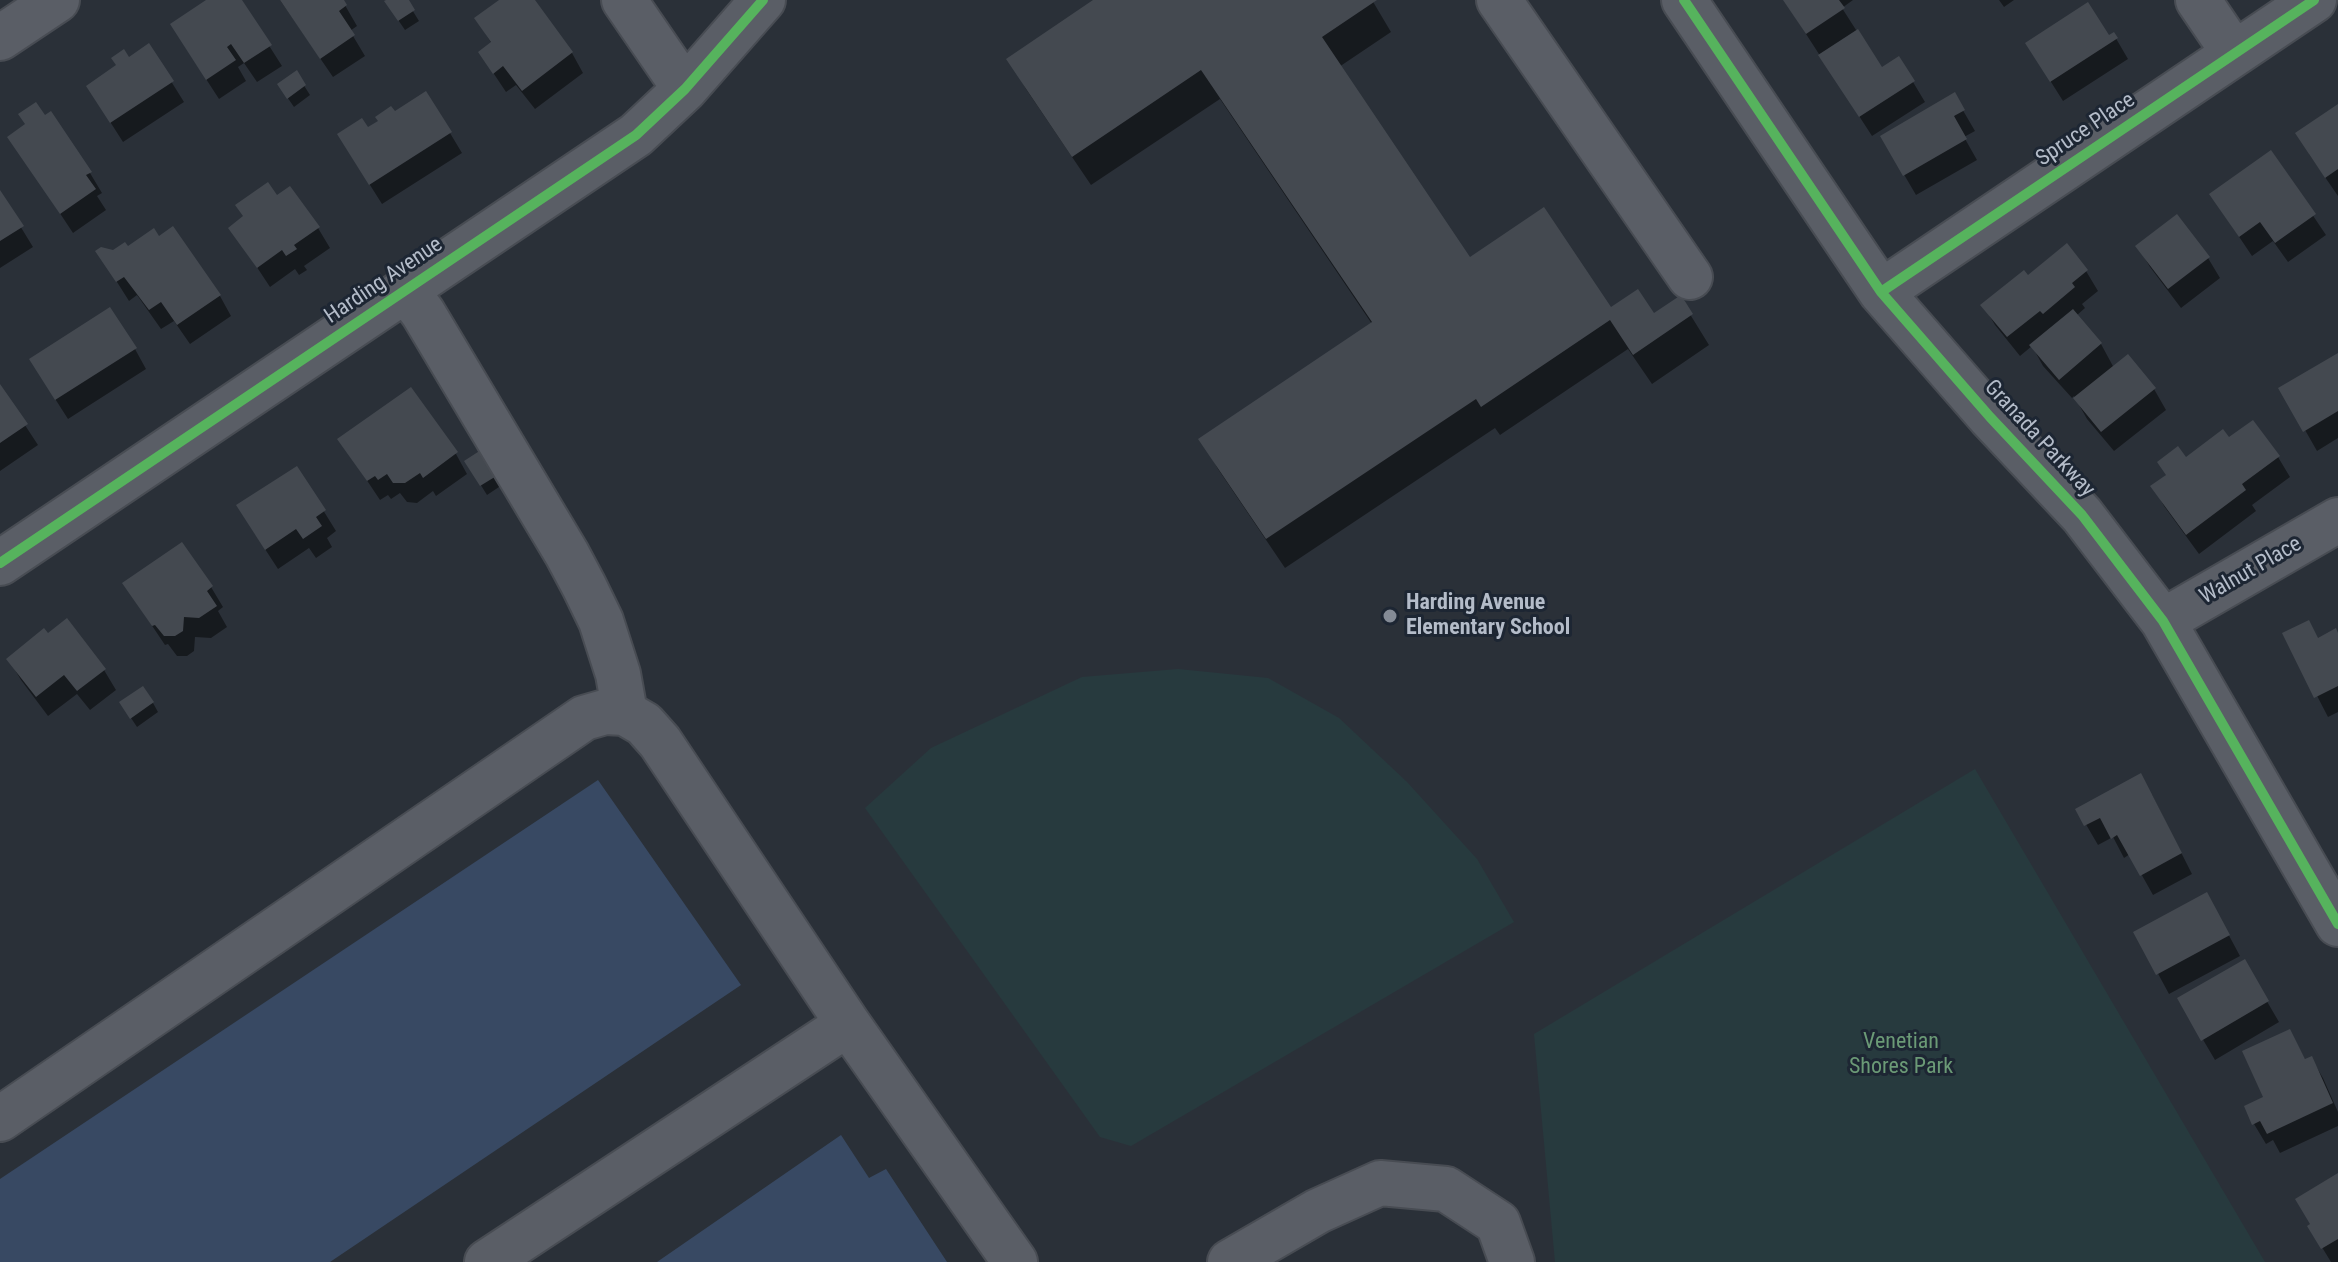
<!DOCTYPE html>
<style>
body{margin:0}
canvas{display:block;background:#2a3038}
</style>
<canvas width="2338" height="1262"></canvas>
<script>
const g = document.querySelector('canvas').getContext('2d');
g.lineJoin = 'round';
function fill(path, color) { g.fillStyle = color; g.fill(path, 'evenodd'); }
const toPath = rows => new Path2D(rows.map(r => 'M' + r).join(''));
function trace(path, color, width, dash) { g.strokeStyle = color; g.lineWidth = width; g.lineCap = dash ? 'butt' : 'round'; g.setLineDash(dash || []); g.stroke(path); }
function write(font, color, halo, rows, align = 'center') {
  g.font = font + ' "Roboto Condensed",sans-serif'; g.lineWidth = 6; g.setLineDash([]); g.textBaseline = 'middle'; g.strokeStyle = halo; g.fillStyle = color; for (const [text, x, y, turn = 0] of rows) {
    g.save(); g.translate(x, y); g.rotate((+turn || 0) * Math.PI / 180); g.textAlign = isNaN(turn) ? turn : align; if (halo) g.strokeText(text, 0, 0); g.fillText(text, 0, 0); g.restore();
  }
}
fill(toPath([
 [1178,669,1268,678,1339,718,1407,782,1477,859,1514,922,1131,1146,1100,1137,865,808,931,748,1082,677],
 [1975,769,2265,1262,1555,1262,1534,1034]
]), '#273a3e');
fill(toPath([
 [598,780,741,985,330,1262,0,1262,0,1179],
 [841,1135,869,1178,886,1169,947,1262,657,1262]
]), '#384963');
fill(toPath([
 [209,0,240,0,282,66,257,82,244,63,238,67,246,81,219,99,184,45],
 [280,0,342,0,357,26,350,31,365,56,333,77],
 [390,0,406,0,419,21,405,30,392,11],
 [502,0,532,0,572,53,583,73,535,109,516,85,506,92,480,53,492,44,476,19],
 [1097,0,1372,0,1391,32,1339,67,1470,260,1611,310,1654,316,1680,298,1709,345,1652,384,1628,349,1500,435,1495,428,1285,568,1218,469,1201,439,1372,324,1220,99,1091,185,1026,89,1009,59],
 [1784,0,1853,0,1842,8,1881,69,1913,82,1925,102,1872,136],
 [1999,0,2014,0,2004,7],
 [2114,35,2128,59,2063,101,2039,63],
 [149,46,184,102,123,142,100,106,128,60],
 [296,73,310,95,294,107,285,94],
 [1954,95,1975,131,1964,137,1977,160,1916,195,1882,137],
 [2338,106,2338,196,2309,154],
 [394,114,450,133,462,153,382,204,351,155,367,130],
 [10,138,90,173,102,193,97,196,106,210,73,233],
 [2271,153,2326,235,2288,262,2273,241,2252,256,2211,195],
 [0,193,33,247,0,268],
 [277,198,318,228,330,248,304,266,307,270,299,275,295,269,270,287,231,228],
 [2138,247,2208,258,2220,278,2181,308,2150,267],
 [98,252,220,296,231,316,190,344,174,321,161,329,137,295,129,301],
 [2086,271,2098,291,2082,304,2085,308,2076,316,2101,344,2114,368,2154,389,2166,410,2114,451,2087,419,2074,396,2072,398,2043,366,2032,346,2020,356,1995,325,1983,305,2028,277],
 [135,349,146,369,68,419,43,380],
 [2338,355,2338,438,2317,451,2281,388],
 [0,387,38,445,0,471],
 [2252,423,2278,457,2290,477,2252,505,2256,511,2199,554,2164,506,2153,486,2185,460,2229,440],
 [340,440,456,454,467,474,436,496,433,491,417,503,407,502,400,493,391,499,388,495,380,500],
 [481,453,502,485,487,495,472,471],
 [297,468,336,531,327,538,332,547,316,558,309,548,278,569,250,526],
 [124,584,211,587,223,607,218,611,227,627,211,638,195,637,194,651,187,656,177,656,168,644,165,645],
 [2285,634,2318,640,2338,636,2338,712,2328,717],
 [9,660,104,670,116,690,90,710,77,694,48,716,21,680],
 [153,703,158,712,137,727,127,712],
 [2152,795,2192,874,2153,895,2130,854,2124,858,2113,837,2098,845,2077,809],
 [2218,915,2240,956,2169,994,2136,933],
 [2244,962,2279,1022,2215,1060,2179,999],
 [2290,1031,2306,1061,2311,1058,2323,1078,2338,1112,2338,1126,2280,1153,2273,1140,2266,1144,2254,1124],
 [2338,1175,2338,1262,2331,1262,2309,1226]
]), '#0007');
fill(toPath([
 [206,0,242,0,272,45,244,63,231,44,227,47,236,60,206,80,170,24],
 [280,0,344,0,347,5,339,11,355,35,320,59],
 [386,0,409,0,415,10,398,21,384,1],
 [499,0,535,0,573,52,522,91,503,66,493,74,478,52,491,42,474,18],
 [1093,0,1377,0,1322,37,1470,257,1544,207,1611,307,1638,289,1654,313,1681,295,1693,314,1633,355,1610,320,1481,407,1476,399,1266,539,1198,439,1372,322,1201,70,1072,157,1006,59],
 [1783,0,1839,0,1845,8,1806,34],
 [2088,2,2109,35,2114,32,2118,38,2050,82,2025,43],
 [1858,29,1882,67,1899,56,1915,81,1859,117,1818,55],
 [149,43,174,81,110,123,86,86,116,65,111,58,124,49,129,57],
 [297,70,306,85,287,99,277,84],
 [426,91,452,132,369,185,337,134,362,118,368,127,378,121,375,117,391,106,395,111],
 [1955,92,1965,110,1954,116,1967,139,1903,176,1880,136],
 [36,102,45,115,51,111,92,172,86,175,96,189,60,214,7,137,25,124,18,114],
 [2338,104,2338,169,2325,178,2295,133],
 [2271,150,2316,214,2275,243,2260,222,2239,237,2209,194],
 [268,182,277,195,290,186,320,227,294,245,297,249,286,256,282,250,257,268,228,228,243,216,235,205],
 [0,190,24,226,0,241],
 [2177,214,2210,257,2168,289,2135,246],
 [173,226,221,295,177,325,161,302,149,310,124,277,116,282,95,251,101,247,113,250,125,242,128,246,154,228,159,236],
 [2067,243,2088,270,2072,283,2075,287,2043,314,2040,311,2007,337,1980,305,2024,270,2028,275],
 [110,307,137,348,55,400,29,359],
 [2073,309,2102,343,2059,380,2029,345],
 [2338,353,2338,411,2303,432,2278,388],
 [2128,354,2156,388,2101,432,2073,398],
 [0,384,28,424,0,443],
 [411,387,458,452,423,478,420,473,405,483,393,483,387,474,378,480,375,476,367,481,337,439],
 [2253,420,2280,456,2242,484,2246,490,2186,535,2150,486,2166,475,2157,462,2178,446,2186,457,2223,429,2229,437],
 [481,450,498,475,480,486,464,461],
 [297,466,326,510,316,517,322,526,303,539,296,529,265,550,236,505],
 [182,542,213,586,207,591,217,606,199,618,184,617,183,631,175,636,164,636,155,625,152,626,122,583],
 [67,618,106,669,77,691,64,675,36,697,6,659,44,628,48,633],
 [2309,620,2318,638,2336,628,2338,633,2338,686,2314,698,2282,633],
 [143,686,154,702,130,719,119,702],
 [2141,773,2182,853,2140,876,2117,835,2111,839,2100,818,2084,826,2075,809],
 [2207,892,2230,935,2156,975,2133,932],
 [2245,959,2269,1001,2201,1041,2177,998],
 [2290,1029,2305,1059,2312,1056,2333,1103,2267,1134,2260,1121,2252,1125,2244,1106,2263,1097,2242,1051],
 [2338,1173,2338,1239,2321,1249,2307,1226,2310,1224,2295,1199]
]), '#444950');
const minor = toPath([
 [624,0,685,89],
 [1499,0,1690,277],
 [1684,0,1881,292,1990,417,2082,515,2163,621,2338,924],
 [2198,0,2234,53],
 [0,38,57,0],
 [406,290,423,313,567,554,584,586,601,621,618,674,625,713],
 [1881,292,2314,0],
 [0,563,636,135,685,89,763,0],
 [2163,621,2338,520],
 [848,1024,1015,1262],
 [0,1119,584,718,605,712,625,713,644,724,660,742,848,1024,487,1262],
 [1230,1262,1318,1211,1380,1183,1446,1189,1498,1223,1512,1262]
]);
trace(minor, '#484c53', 48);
trace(minor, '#5a5e66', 44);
trace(toPath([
 [1684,0,1881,292,1990,417,2082,515,2163,621,2338,924],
 [1881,292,2314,0],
 [0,563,636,135,685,89,763,0]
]), '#56b35d', 10);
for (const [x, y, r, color] of [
 [1390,616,8,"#848b96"]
]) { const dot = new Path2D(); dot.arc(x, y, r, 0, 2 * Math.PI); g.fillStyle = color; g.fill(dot); trace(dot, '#1d2633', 3); }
write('22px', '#b4bcc9', '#1d2633', [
 ["Spruce Place",2086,130,-34],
 ["Harding Avenue",384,281,-34],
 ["Granada Parkway",2039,439,47],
 ["Walnut Place",2251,571,-30]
]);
write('bold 22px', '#b4bcc9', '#1d2633', [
 ["Harding Avenue",1406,603],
 ["Elementary School",1406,628]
], 'left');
write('22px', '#6b9a76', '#1d2633', [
 ["Venetian",1901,1042],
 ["Shores Park",1901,1067]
]);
</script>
